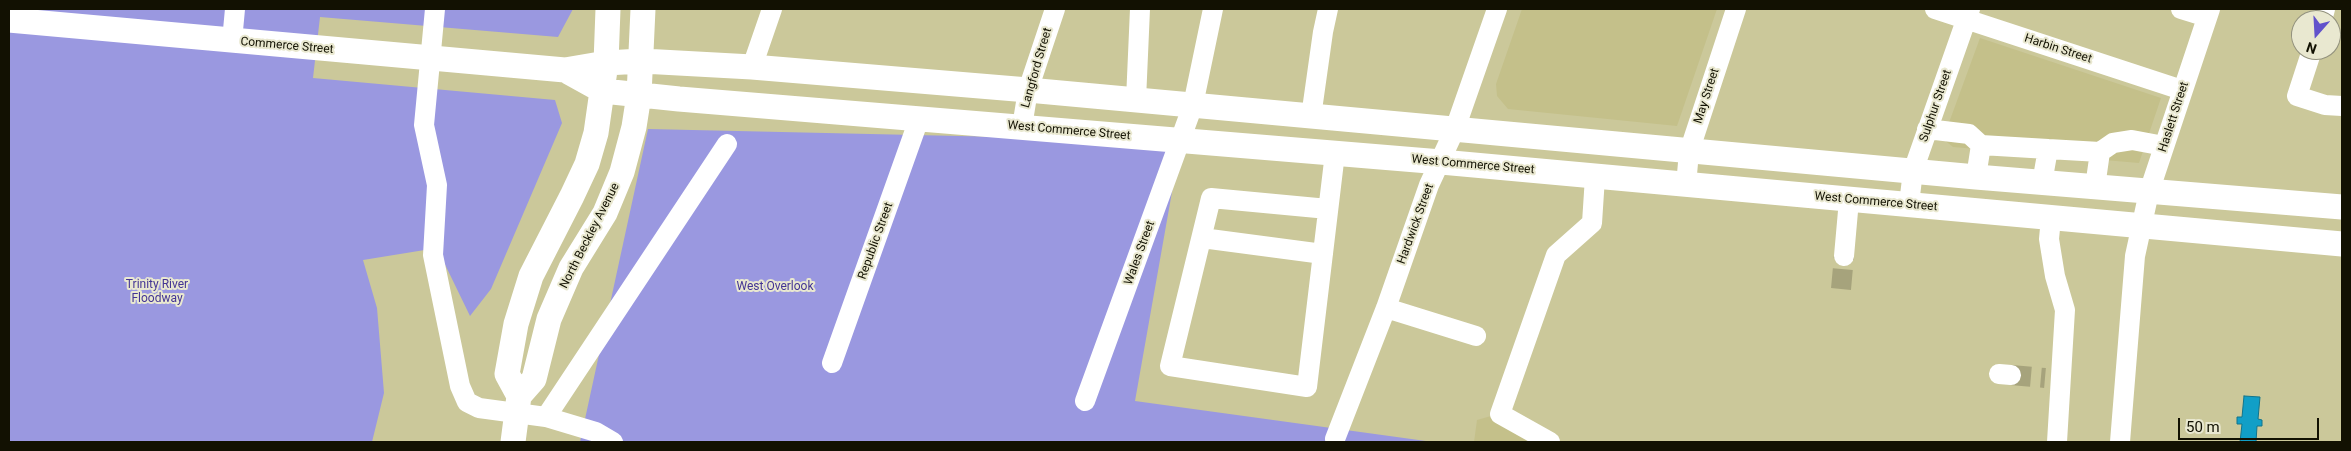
<!DOCTYPE html>
<style>
body{margin:0}
#map{position:relative;width:2351px;height:451px;overflow:hidden;background:#cbc89a;font-family:Roboto,sans-serif}
canvas{display:block}
.frame{position:absolute;inset:0;border:10px solid #121102;pointer-events:none}
.north{position:absolute;left:2291px;top:10px;width:50px;height:50px;box-sizing:border-box;background:#e9e8d0;border:1px solid #93927e;border-radius:50%;rotate:199deg;font-size:14px;font-weight:700;line-height:20px;text-align:center;color:#121102}
.north::after{content:'';display:block;margin:auto;width:18px;height:22px;background:#6252cb;clip-path:polygon(50% 0,100% 100%,50% 72%,0 100%)}
.scale{position:absolute;left:2178px;top:418px;width:141px;height:22px;box-sizing:border-box;border:2px solid #121102;border-top:0;padding-left:6px;font-size:15px;line-height:18px;white-space:nowrap;color:#121102;-webkit-text-stroke:4px #e9e8d0;paint-order:stroke}
</style>
<div id="map">
<canvas width="2351" height="451"></canvas>
<div class="frame"></div>
<div class="north">N</div>
<div class="scale">50 m</div>
</div>
<script>
const g = document.querySelector('canvas').getContext('2d');
g.lineJoin = 'round';
function fill(path, color) { g.fillStyle = color; g.fill(path, 'evenodd'); }
const toPath = rows => new Path2D(rows.map(r => 'M' + r).join(''));
function trace(path, color, width, dash) { g.strokeStyle = color; g.lineWidth = width; g.lineCap = dash ? 'butt' : 'round'; g.setLineDash(dash || []); g.stroke(path); }
function write(font, color, halo, rows, align = 'center') {
  g.font = font + ' Roboto,sans-serif'; g.lineWidth = 4; g.setLineDash([]); g.textBaseline = 'middle'; g.strokeStyle = halo; g.fillStyle = color; for (const [text, x, y, turn = 0] of rows) {
    g.save(); g.translate(x, y); g.rotate((+turn || 0) * Math.PI / 180); g.textAlign = isNaN(turn) ? turn : align; if (halo) g.strokeText(text, 0, 0); g.fillText(text, 0, 0); g.restore();
  }
}
fill(toPath([
 [1522,9,1717,9,1677,126,1508,109,1497,96,1496,84],
 [1980,38,2161,98,2139,163,1953,147,1943,139],
 [1491,416,1539,442,1474,442,1477,420]
]), '#c4c08a');
fill(toPath([
 [9,9,573,9,558,37,320,17,313,78,555,100,562,123,491,289,470,316,437,248,363,260,377,308,384,393,372,442,9,442],
 [648,129,1181,141,1135,401,1433,442,580,442]
]), '#9a98e0');
const water = toPath([
 [2244,396,2260,397,2258,419,2262,420,2262,426,2257,426,2256,442,2240,442,2242,424,2237,424,2237,417,2242,417,2244,396]
]);
fill(water, '#119fc7');
trace(water, '#11748c', 1);
trace(toPath([
 [1841,289,1844,256],
 [2011,375,2045,378]
]), '#a6a37c', 20, [20, 10]);
trace(toPath([
 [435,9,424,125,437,185,433,255,460,386,467,402,479,408,546,417,596,432,613,442],
 [1935,9,2182,90],
 [2181,9,2207,17],
 [2322,20,2325,9],
 [232,41,235,9],
 [2312,50,2297,96,2325,105,2342,106],
 [752,67,772,9],
 [1136,100,1140,9],
 [1311,117,1323,32,1328,9],
 [1022,127,1028,90,1055,9],
 [1927,129,1969,134,1981,145,1976,177],
 [1981,145,2048,149],
 [2100,152,2113,143,2132,140,2164,146],
 [2042,183,2048,149,2100,152,2095,187],
 [1686,185,1689,152,1736,9],
 [1909,204,1913,171,1970,9],
 [1328,209,1211,198,1170,366,1307,387,1335,153],
 [2051,218,2049,239,2055,276,2065,310,2057,442],
 [1202,238,1323,254],
 [1844,256,1849,200],
 [1386,308,1476,336],
 [832,363,919,119],
 [1999,374,2011,375],
 [1085,401,1193,105,1213,9],
 [546,417,727,144],
 [1335,439,1386,308,1429,185,1455,129,1497,9],
 [1550,442,1500,414,1556,255,1592,223,1595,177],
 [2120,442,2135,256,2149,192,2210,9]
]), '#fff', 20);
trace(toPath([
 [9,20,565,70,606,63,642,61,752,67,1028,90,1976,177,2342,207],
 [565,70,603,91,679,99,1441,162,2342,244],
 [519,396,507,374,516,324,531,276,572,196,587,164,596,133,606,63,608,9],
 [513,442,519,396,534,379,549,319,571,268,605,213,622,172,634,127,639,95,643,9]
]), '#fff', 25);
write('12px', '#121102', '#e9e8d0', [
 ["Commerce Street",287,46,5],
 ["Harbin Street",2058,49,18],
 ["Langford Street",1037,68,-74],
 ["May Street",1707,96,-72],
 ["Sulphur Street",1936,106,-71],
 ["Haslett Street",2174,117,-72],
 ["West Commerce Street",1069,131,5],
 ["West Commerce Street",1473,165,5],
 ["West Commerce Street",1876,202,5],
 ["Hardwick Street",1416,224,-70],
 ["North Beckley Avenue",590,236,-63],
 ["Republic Street",876,241,-70],
 ["Wales Street",1140,253,-70]
]);
write('12px', '#433494', '#e9e8d0', [
 ["Trinity River",157,285],
 ["Floodway",157,299],
 ["West Overlook",775,287]
]);
</script>
